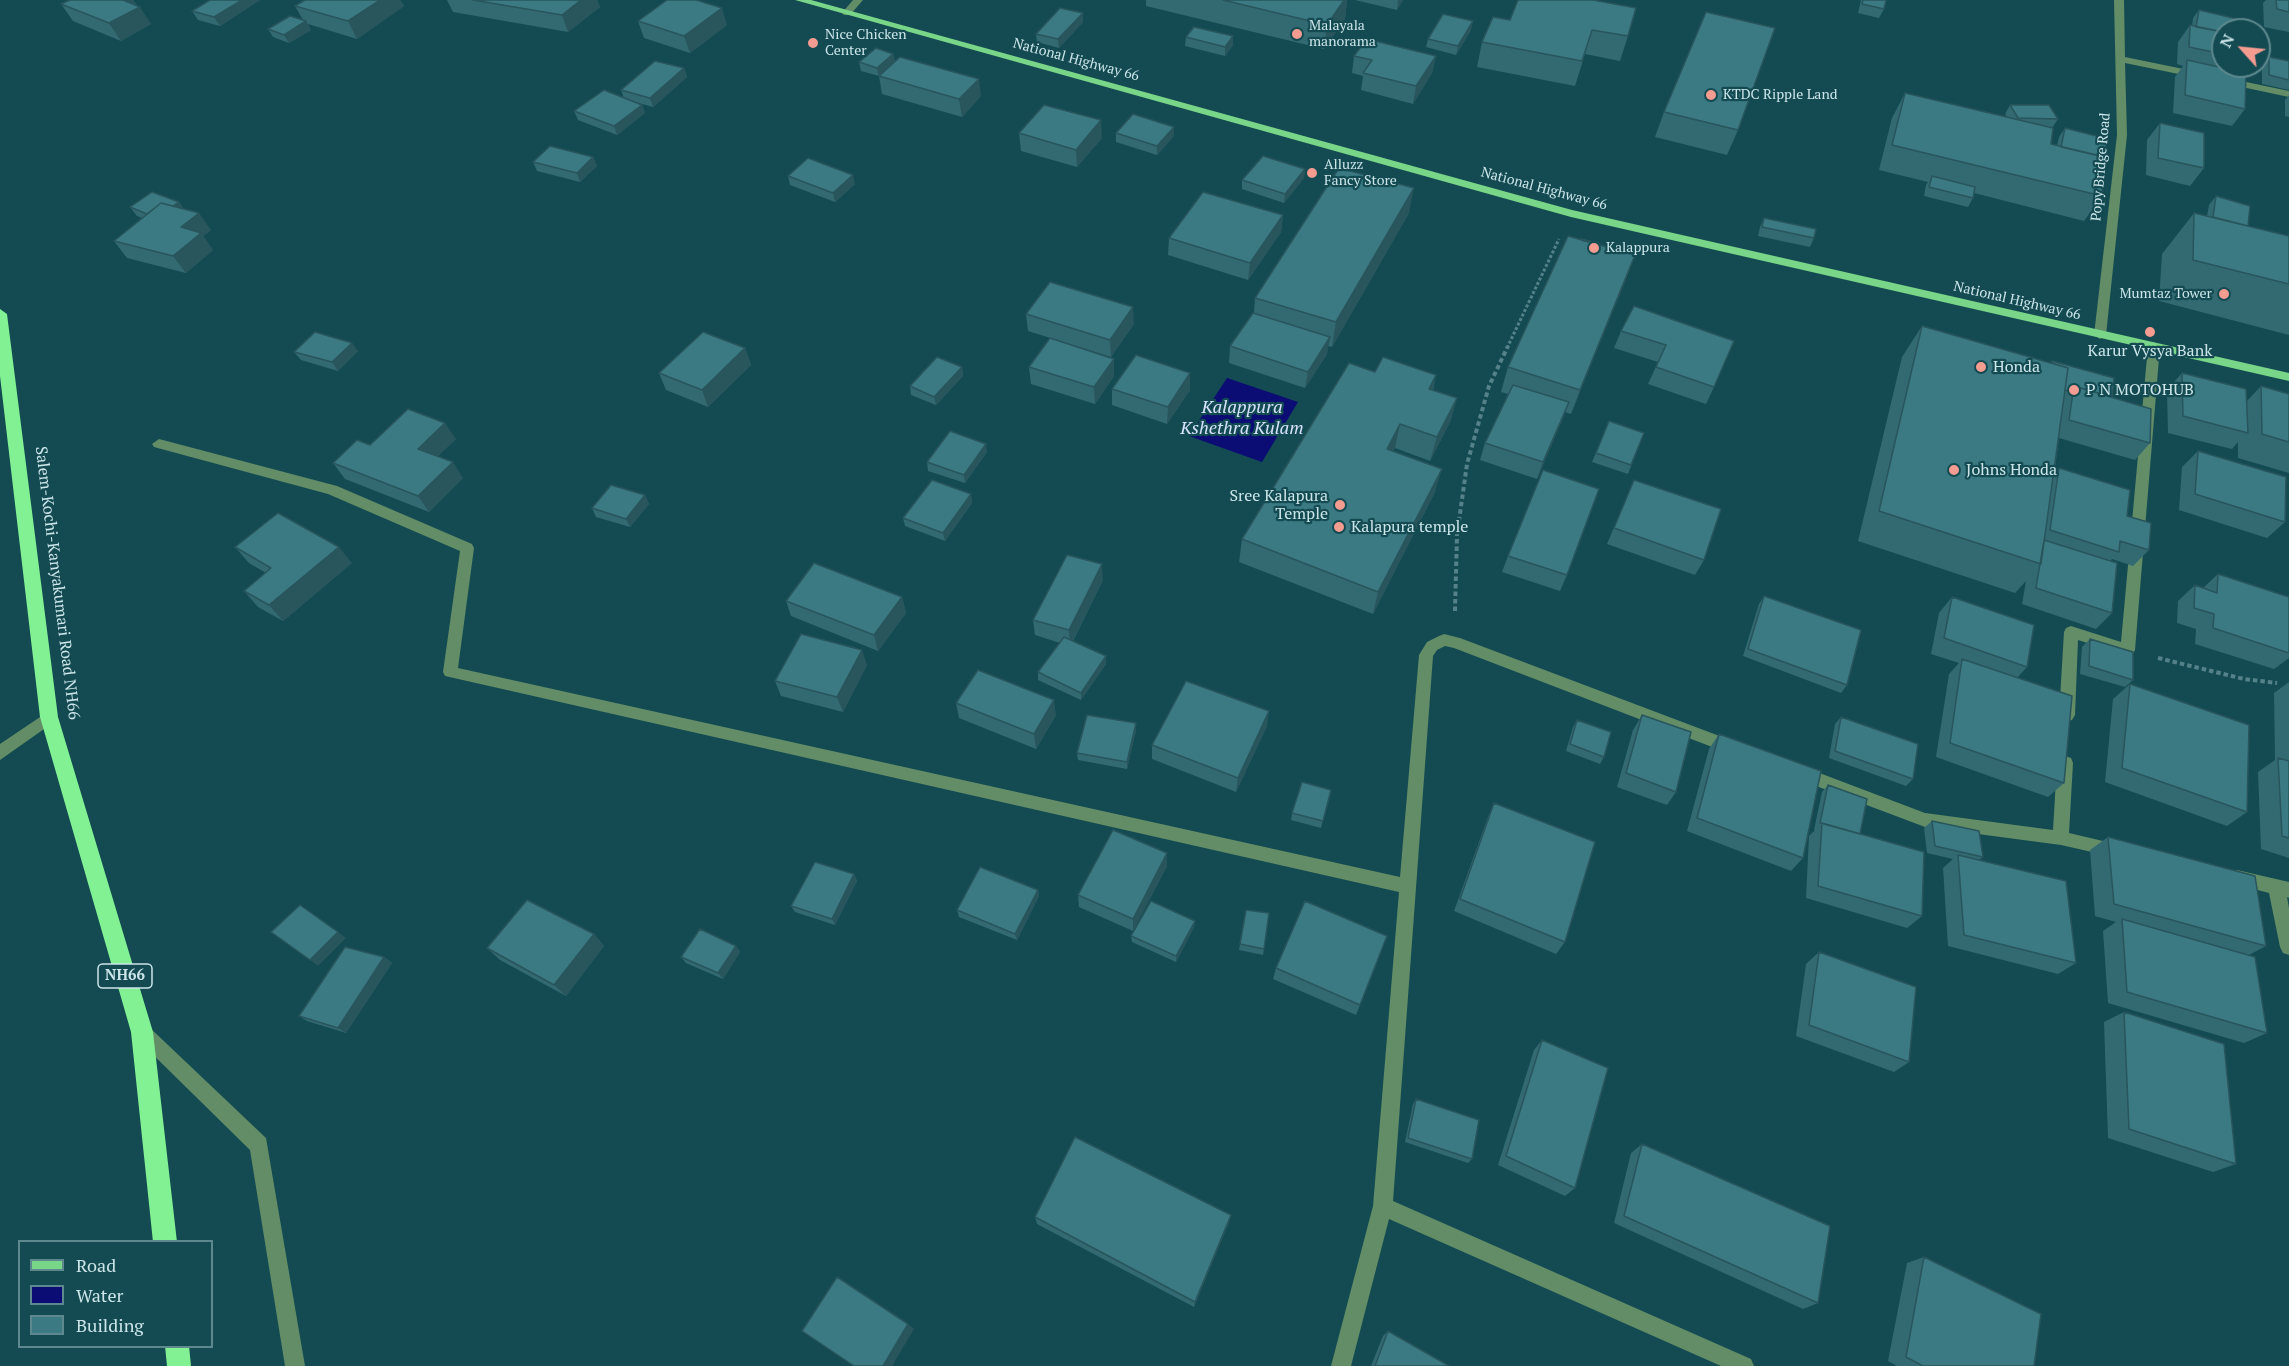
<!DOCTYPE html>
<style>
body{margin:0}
#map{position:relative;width:2289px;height:1366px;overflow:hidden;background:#144b52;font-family:"PT Serif",serif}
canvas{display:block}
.legend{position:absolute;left:18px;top:1240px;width:195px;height:108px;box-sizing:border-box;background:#144b52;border:2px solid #5d898e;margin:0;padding:8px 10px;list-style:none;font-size:18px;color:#cbe5e9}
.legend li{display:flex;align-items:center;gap:12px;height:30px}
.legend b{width:30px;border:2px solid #5d898e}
.north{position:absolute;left:2211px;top:18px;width:60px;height:60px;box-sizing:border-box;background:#144b52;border:2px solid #5d898e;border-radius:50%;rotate:297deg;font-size:16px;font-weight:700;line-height:24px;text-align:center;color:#cbe5e9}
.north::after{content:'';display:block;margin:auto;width:21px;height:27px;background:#f59c91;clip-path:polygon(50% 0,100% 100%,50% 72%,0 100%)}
</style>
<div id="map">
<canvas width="2289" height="1366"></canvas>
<ul class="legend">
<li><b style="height:8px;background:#79d587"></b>Road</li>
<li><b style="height:16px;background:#0b0c74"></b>Water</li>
<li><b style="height:16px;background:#3b7a83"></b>Building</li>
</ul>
<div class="north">N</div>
</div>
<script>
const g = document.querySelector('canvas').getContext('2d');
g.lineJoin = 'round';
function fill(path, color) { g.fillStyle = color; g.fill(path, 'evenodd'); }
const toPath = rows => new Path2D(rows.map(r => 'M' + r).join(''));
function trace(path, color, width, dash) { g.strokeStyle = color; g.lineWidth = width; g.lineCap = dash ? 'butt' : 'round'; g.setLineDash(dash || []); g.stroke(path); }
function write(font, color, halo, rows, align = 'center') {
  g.font = font + ' "PT Serif",serif'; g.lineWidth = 4.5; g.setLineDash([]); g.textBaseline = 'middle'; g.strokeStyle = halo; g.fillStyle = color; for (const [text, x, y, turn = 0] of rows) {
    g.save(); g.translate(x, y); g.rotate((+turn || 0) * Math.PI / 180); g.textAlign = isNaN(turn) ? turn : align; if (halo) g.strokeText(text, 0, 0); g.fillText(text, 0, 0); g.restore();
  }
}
fill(toPath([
 [1227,378,1298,402,1262,462,1189,436]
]), '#0b0c74');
trace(toPath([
 [1507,348,1559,239]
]), '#558288', 3, [3, 2]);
trace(toPath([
 [1455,611,1457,535,1467,464,1489,386,1508,346],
 [2158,658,2244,679,2277,683]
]), '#558288', 4, [4.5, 3]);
fill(toPath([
 [853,0,863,0,850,15,844,15,842,13,853,0],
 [2114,0,2124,0,2125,57,2198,72,2203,75,2198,78,2125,63,2127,135,2106,335,2100,339,2094,335,2117,135,2114,0],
 [2227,78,2289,91,2289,97,2223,83,2223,79,2227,78],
 [2154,342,2160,346,2135,650,2133,654,2128,656,2078,640,2075,715,2072,720,2067,721,2062,720,2059,715,2064,632,2066,628,2071,626,2121,642,2148,346,2154,342],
 [159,439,337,486,472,544,474,548,458,668,1400,877,1419,655,1427,642,1439,636,1444,634,1460,638,1738,743,1741,748,1738,753,1733,755,1454,648,1445,646,1437,650,1433,656,1393,1201,1751,1359,1754,1366,1721,1366,1389,1219,1351,1366,1331,1366,1373,1206,1399,892,445,676,443,672,460,551,328,494,154,447,152,444,159,439],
 [49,711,54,712,57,717,54,722,0,760,0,744,49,711],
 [2065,756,2071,758,2073,763,2069,833,2120,845,2122,850,2120,855,2114,857,2061,845,1925,827,1795,778,1793,773,1795,768,1801,766,1925,813,2053,830,2057,763,2059,758,2065,756],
 [2237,870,2289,882,2289,898,2287,897,2289,908,2289,955,2283,953,2280,947,2269,893,2231,883,2229,878,2231,873,2237,870],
 [142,1023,148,1026,266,1138,305,1366,285,1366,250,1150,136,1038,133,1032,136,1026,142,1023]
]), '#628d67');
fill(toPath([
 [795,0,811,0,1572,210,2289,373,2289,381,1571,217,795,0]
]), '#79d587');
fill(toPath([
 [0,309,7,314,58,717,153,1032,177,1242,153,1242,131,1032,40,717,0,376,0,309],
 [165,1346,189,1346,191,1366,167,1366,165,1346]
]), '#81f193');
fill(toPath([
 [70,0,133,0,151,24,121,41,73,21,61,4],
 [210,0,260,0,220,26,198,20,192,11],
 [305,0,400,0,404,6,357,39,308,24,311,30,289,43,273,37,268,29,303,20,295,6],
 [447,0,597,0,600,7,568,32,453,12],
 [1146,0,1347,0,1345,19,1324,49,1146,6],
 [1355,0,1403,0,1397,10],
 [1518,0,1628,36,1620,61,1585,54,1575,86,1477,67,1482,42,1510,20],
 [1861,0,1886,0,1884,9,1879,18,1858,13],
 [2266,0,2289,0,2289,32,2264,27,2263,3],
 [2199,10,2223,30,2223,66,2250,66,2245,73,2245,109,2232,126,2173,113,2175,77,2183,66,2177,64,2178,42,2190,25,2192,26,2193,18],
 [638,21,727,25,690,53,644,38],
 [1083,22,1059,48,1037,42,1036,34],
 [1471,30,1456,55,1426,47,1428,39],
 [1233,36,1233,45,1225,56,1185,46,1186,37],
 [893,54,895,62,981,96,962,117,882,94,879,76,861,71,859,62],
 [1354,56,1436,56,1432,73,1413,104,1361,90,1363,76,1352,73],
 [2269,57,2289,61,2289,90,2262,84,2262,65],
 [684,68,687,77,653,107,635,102,642,105,645,113,617,135,578,120,574,111,624,98,621,90],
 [1905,93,2007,117,2005,114,2010,105,2058,119,2052,128,2051,144,2057,146,2059,137,2065,128,2104,157,2102,196,2084,221,1974,193,1973,198,1968,207,1924,196,1926,185,1928,182,1879,170,1892,118],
 [2289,95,2289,117,2285,116,2285,100],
 [1664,112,1738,130,1727,155,1655,137],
 [2160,123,2204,168,2190,186,2146,175,2147,140],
 [1019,133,1102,138,1077,167,1021,151],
 [1116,133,1174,136,1157,155,1116,142],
 [593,157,597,166,580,182,537,171,533,162],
 [1305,169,1304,178,1284,203,1242,189,1242,180],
 [788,176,855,184,835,202,790,185],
 [2216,196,2248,226,2289,236,2289,335,2159,301,2162,254,2194,213,2207,216,2209,205],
 [179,202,184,209,211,230,203,236,213,250,186,273,127,258,114,241,142,218,137,216,130,207],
 [1409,213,1332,347,1328,346,1327,354,1305,388,1229,363,1230,346,1254,313,1255,298],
 [1283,215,1281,232,1248,280,1168,255,1169,238],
 [1764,218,1814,238,1810,247,1758,236,1760,227],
 [1600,245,1635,255,1571,414,1565,412,1537,479,1480,460,1485,443,1508,394,1501,392,1508,367],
 [1634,306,1714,387,1706,404,1648,384,1658,362,1614,348,1621,331],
 [1026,314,1134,324,1111,357,1028,331],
 [1922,326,2050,363,2052,361,2112,397,2150,443,2135,460,2059,438,2054,475,2059,468,2127,516,2149,550,2133,566,2112,559,2110,561,2112,613,2096,629,2022,604,2026,581,2015,593,1858,541,1902,357],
 [745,348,751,365,708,407,666,390,659,373],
 [358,351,338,371,301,360,294,352],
 [1114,359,1114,376,1095,404,1031,384,1029,367],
 [962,367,963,376,936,405,911,395,910,386],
 [1375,372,1436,375,1433,390,1457,398,1450,422,1430,461,1395,448,1393,452,1435,492,1373,614,1239,562,1242,539],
 [2182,373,2246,402,2261,386,2289,394,2289,473,2238,458,2238,442,2232,449,2168,433,2167,390],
 [1112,389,1190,390,1167,424,1112,405],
 [1609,421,1644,433,1628,474,1592,462],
 [456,439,438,456,463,478,429,512,345,479,333,463,370,445],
 [2198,451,2285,522,2267,538,2179,510,2182,467],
 [987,452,965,483,928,471,927,462],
 [1634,480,1704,560,1695,575,1607,544],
 [971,494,972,503,945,541,905,526,903,518],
 [645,495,649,504,630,527,596,517,592,508],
 [235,547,352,563,283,621,258,607,244,591,266,573,249,563],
 [1508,556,1567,575,1560,591,1502,572],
 [2218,574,2289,597,2289,658,2274,669,2195,644,2196,629,2177,623,2178,601,2195,585,2203,588],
 [1103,580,1073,641,1106,664,1081,700,1038,680,1038,672,1060,643,1035,635,1033,620],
 [1764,596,1847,685,1841,693,1743,656,1759,604],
 [902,597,906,613,878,651,791,616,786,601],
 [1952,597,2027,667,2017,678,2064,783,2048,797,1936,757,1949,674,1959,663,1931,654,1939,613],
 [2090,639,2133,680,2125,687,2080,674,2082,647],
 [867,665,843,712,781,696,775,681],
 [2289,682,2289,858,2261,849,2258,772,2275,760,2274,693],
 [2130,684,2247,812,2227,826,2105,782,2113,699],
 [956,703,1056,715,1036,749,959,718],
 [1642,715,1676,792,1667,805,1617,787,1633,730],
 [1841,717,1913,779,1906,786,1829,758,1835,724],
 [1577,720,1604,757,1600,764,1566,751,1573,727],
 [1267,726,1236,792,1152,759,1152,745],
 [1136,730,1127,769,1078,760,1077,753],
 [1719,734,1803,858,1791,871,1687,831,1709,749],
 [1828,785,1860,834,1922,916,1907,928,1806,898,1809,836,1815,830,1814,830,1822,792],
 [1331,790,1321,828,1291,820,1292,813],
 [1494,803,1565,942,1556,954,1454,911,1488,817],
 [1932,821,1983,857,1979,860,2076,963,2058,974,1948,946,1943,868,1953,859,1927,853,1924,828],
 [2108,837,2266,946,2249,955,2267,1033,2244,1043,2108,1003,2103,931,2116,922,2095,916,2090,850],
 [1167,853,1167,866,1133,931,1079,907,1078,895],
 [854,874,857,881,835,925,795,912,791,906],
 [1038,890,1039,896,1017,940,959,917,957,910],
 [1246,910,1264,949,1263,955,1239,950],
 [1195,921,1194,927,1176,962,1132,942,1131,936],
 [594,934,604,946,566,996,500,960,487,948],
 [1387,936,1356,1015,1273,979,1276,968],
 [736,946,740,952,723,979,686,963,681,957],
 [1819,952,1909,1062,1894,1072,1796,1036,1806,964],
 [384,957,392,963,346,1033,307,1021,299,1016],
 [2124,1012,2236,1164,2213,1172,2108,1138,2104,1022],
 [1542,1040,1575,1188,1565,1196,1498,1165,1534,1050],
 [1416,1099,1472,1159,1468,1163,1405,1142,1413,1104],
 [1642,1144,1818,1303,1803,1309,1614,1223,1631,1153],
 [1035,1217,1229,1222,1194,1307,1037,1224],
 [1924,1257,2034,1366,1897,1366,1888,1361,1907,1263],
 [1388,1331,1449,1366,1371,1366,1383,1336]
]), '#336971');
fill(toPath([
 [121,0,133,0,138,8,140,7,151,24,121,41,109,23],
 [242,0,260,0,220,26,214,17],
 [380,0,400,0,404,6,357,39,348,21],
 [581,0,597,0,600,7,568,32,562,15],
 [1342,0,1347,0,1345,19,1324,49,1327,25],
 [1398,0,1403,0,1397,10],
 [722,8,727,25,690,53,684,36],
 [1083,13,1083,22,1059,48,1058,39],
 [306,21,311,30,289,43,284,35],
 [1473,21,1471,30,1456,55,1458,46],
 [1233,36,1233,45,1225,56,1225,47],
 [893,54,895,63,879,77,877,68],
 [1436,56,1432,73,1413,104,1416,86],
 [684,68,687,77,653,107,650,98],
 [979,79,981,96,962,117,959,99],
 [642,105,645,113,617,135,614,126],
 [1101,120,1102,138,1077,167,1076,150],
 [1174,127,1174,136,1157,155,1157,146],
 [593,157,597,166,580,182,577,173],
 [1305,169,1304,178,1284,203,1285,194],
 [853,175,855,184,835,202,833,193],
 [1414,188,1409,213,1332,347,1336,322],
 [179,202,185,211,157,217],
 [199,213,211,230,203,236,213,250,186,273,173,256,181,227],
 [1283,215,1281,232,1248,280,1250,263],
 [1635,255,1626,280,1571,414,1580,390],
 [1133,307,1134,324,1111,357,1110,340],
 [1330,337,1327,354,1305,388,1308,372],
 [352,343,358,351,338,371,332,362],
 [745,348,751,365,708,407,702,390],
 [1114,359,1114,376,1095,404,1094,387],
 [962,367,963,376,936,405,934,397],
 [1190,373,1190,390,1167,424,1168,407],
 [1436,375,1430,399,1429,389],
 [1457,398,1450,422,1430,461,1437,437],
 [1569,402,1563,419,1537,479,1543,462],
 [445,423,456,439,429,465,418,449],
 [1400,424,1395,448,1381,473,1387,449],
 [986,444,987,452,965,483,964,475],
 [453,462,463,478,429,512,418,496],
 [1442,469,1435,492,1373,614,1378,592],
 [971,494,972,503,945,541,943,533],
 [645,495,649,504,630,527,626,519],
 [339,547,352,563,283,621,269,605],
 [1102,564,1103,580,1070,646,1069,630],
 [902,597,906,613,878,651,874,635],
 [862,650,867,665,843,712,837,697],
 [1106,656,1106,664,1081,700,1081,693],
 [1054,700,1056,715,1036,749,1034,734],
 [1269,711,1267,726,1236,792,1238,778],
 [1136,723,1136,730,1127,769,1127,762],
 [1167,853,1167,866,1133,931,1133,919],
 [854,874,857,881,835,925,832,919],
 [1038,890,1039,896,1017,940,1015,934],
 [1195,921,1194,927,1176,962,1176,956],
 [338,932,346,938,318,966,310,960],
 [594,934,604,946,566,996,554,985],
 [736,946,740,952,723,979,718,973],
 [384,957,392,963,346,1033,338,1028],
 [1231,1215,1229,1222,1194,1307,1195,1302],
 [908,1324,914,1329,892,1366,883,1366]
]), '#29555c');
const building = toPath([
 [70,0,123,0,140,7,109,23,61,4,70,0],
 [210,0,242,0,214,17,192,11,210,0],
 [305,0,380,0,348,21,295,6,305,0],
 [473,0,581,0,562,15,473,0],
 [667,0,696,0,722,8,684,36,638,21,667,0],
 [1223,0,1344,0,1327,25,1223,0],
 [1518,0,1593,0,1636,8,1628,36,1592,30,1582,61,1482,42,1493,17,1510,20,1518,0],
 [1863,0,1886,0,1884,9,1862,4,1863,0],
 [2276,0,2289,0,2289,12,2277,9,2276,0],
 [1060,8,1083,13,1058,39,1036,34,1060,8],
 [2199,10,2250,22,2249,30,2223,30,2223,32,2196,27,2199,10],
 [1706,12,1775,28,1738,130,1664,112,1706,12],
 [1443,14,1473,21,1458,46,1428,39,1443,14],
 [290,16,306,21,284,35,268,29,290,16],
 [2190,25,2223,32,2223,54,2189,47,2190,25],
 [1194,27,1233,36,1225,47,1186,37,1194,27],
 [1367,39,1436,56,1416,86,1363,73,1372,60,1354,56,1367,39],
 [876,48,893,54,877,68,859,62,876,48],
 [900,57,979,79,959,99,879,76,900,57],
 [2269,57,2289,61,2289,80,2269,75,2269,57],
 [2187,60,2246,73,2245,109,2185,95,2187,60],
 [655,61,684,68,650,98,621,90,655,61],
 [604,90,642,105,614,126,574,111,604,90],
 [1905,93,2053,128,2051,144,2105,157,2102,196,1892,145,1905,93],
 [1044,105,1101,120,1076,150,1019,133,1044,105],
 [2010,105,2049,105,2058,119,2018,118,2010,105],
 [1133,114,1174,127,1157,146,1116,133,1133,114],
 [2160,123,2204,133,2204,168,2158,158,2160,123],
 [2065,128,2108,139,2104,157,2061,147,2065,128],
 [550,146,593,157,577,173,533,162,550,146],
 [1263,156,1305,169,1285,194,1242,180,1263,156],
 [808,158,853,175,833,193,788,176,808,158],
 [1339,168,1414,188,1336,322,1255,298,1339,168],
 [1932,176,1975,187,1973,198,1929,187,1932,176],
 [152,192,179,202,173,206,161,203,147,214,130,207,152,192],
 [1203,192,1283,215,1250,263,1169,238,1203,192],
 [2216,196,2250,206,2248,226,2213,217,2216,196],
 [161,203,199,213,181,227,201,233,173,256,114,241,161,203],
 [2194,213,2289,236,2289,284,2193,260,2194,213],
 [1764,218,1816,229,1814,238,1762,227,1764,218],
 [1568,236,1635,255,1580,390,1508,367,1568,236],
 [1582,239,1600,244,1600,245,1581,240,1582,239],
 [1050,282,1133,307,1110,340,1026,314,1050,282],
 [1634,306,1734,341,1714,387,1656,367,1666,345,1621,331,1634,306],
 [1253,313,1330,337,1308,372,1230,346,1253,313],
 [1922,326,2068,368,2041,564,1879,511,1922,326],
 [315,332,352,343,332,362,294,352,315,332],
 [703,332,745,348,702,390,659,373,703,332],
 [1050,338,1114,359,1094,387,1029,367,1050,338],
 [1136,355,1190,373,1168,407,1112,389,1136,355],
 [937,357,962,367,934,397,910,386,937,357],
 [1383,357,1436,375,1429,389,1457,398,1437,437,1400,424,1387,449,1442,469,1378,592,1242,539,1349,363,1375,372,1383,357],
 [2052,361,2114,378,2112,397,2074,386,2069,391,2065,390,2068,368,2052,363,2052,361],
 [2182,373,2246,389,2248,433,2183,416,2182,373],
 [1513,385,1569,402,1543,462,1485,443,1513,385],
 [2074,386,2151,409,2150,443,2069,420,2074,386],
 [2261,386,2289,394,2289,442,2262,434,2261,386],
 [408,409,445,423,418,449,453,462,418,496,333,463,357,440,370,445,408,409],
 [1609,421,1644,433,1631,465,1596,453,1609,421],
 [950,431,986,444,964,475,927,462,950,431],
 [2198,451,2286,477,2285,522,2195,494,2198,451],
 [2059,468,2130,490,2127,516,2151,523,2149,550,2120,541,2119,552,2050,530,2059,468],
 [1543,470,1599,489,1567,575,1508,556,1543,470],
 [932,480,971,494,943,533,903,518,932,480],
 [1634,480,1721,509,1704,560,1614,528,1634,480],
 [611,485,645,495,626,519,592,508,611,485],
 [278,513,339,547,269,605,244,591,271,568,235,547,278,513],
 [2044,540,2117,563,2112,613,2036,588,2044,540],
 [1067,555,1102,564,1069,630,1033,620,1067,555],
 [814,563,902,597,874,635,786,601,814,563],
 [2218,574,2289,597,2289,653,2213,628,2214,614,2194,608,2195,585,2217,593,2218,574],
 [1764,596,1861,630,1847,685,1748,649,1764,596],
 [1952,597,2034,625,2027,667,1944,638,1952,597],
 [801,634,862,650,837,697,775,681,801,634],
 [1064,637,1106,656,1081,693,1038,672,1064,637],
 [2090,639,2133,652,2133,680,2089,666,2090,639],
 [1962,659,2072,696,2064,783,1950,743,1962,659],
 [978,670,1054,700,1034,734,956,703,978,670],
 [1186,681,1269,711,1238,778,1152,745,1186,681],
 [2130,684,2249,725,2247,812,2122,768,2130,684],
 [1087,715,1136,723,1127,762,1077,753,1087,715],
 [1642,715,1691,732,1676,792,1626,773,1642,715],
 [1841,717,1918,744,1913,779,1835,751,1841,717],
 [1577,720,1611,732,1604,757,1570,744,1577,720],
 [1719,734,1821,771,1803,858,1697,818,1719,734],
 [2278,758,2289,761,2289,838,2282,836,2278,758],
 [1302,782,1331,790,1323,821,1292,813,1302,782],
 [1828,785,1867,799,1860,834,1820,823,1828,785],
 [1494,803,1595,842,1565,942,1460,899,1494,803],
 [1932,821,1979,831,1983,857,1935,846,1932,821],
 [1822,823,1924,852,1922,916,1818,886,1822,823],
 [1113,830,1167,853,1133,919,1078,895,1113,830],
 [2108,837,2255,876,2266,946,2114,904,2108,837],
 [1958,855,2066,881,2076,963,1964,935,1958,855],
 [815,862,854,874,832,919,791,906,815,862],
 [980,867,1038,890,1015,934,957,910,980,867],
 [527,900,594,934,554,985,487,948,527,900],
 [1151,901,1195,921,1176,956,1131,936,1151,901],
 [1305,901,1387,936,1360,1005,1276,968,1305,901],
 [300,905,338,932,310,960,271,932,300,905],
 [1246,910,1269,913,1264,949,1240,944,1246,910],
 [2122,919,2255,957,2267,1033,2127,992,2122,919],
 [700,929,736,946,718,973,681,957,700,929],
 [345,947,384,957,338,1028,299,1016,345,947],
 [1819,952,1916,987,1909,1062,1809,1025,1819,952],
 [2124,1012,2224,1044,2236,1164,2129,1129,2124,1012],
 [1542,1040,1608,1068,1575,1188,1506,1156,1542,1040],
 [1416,1099,1479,1120,1472,1159,1408,1138,1416,1099],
 [1075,1137,1231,1215,1195,1302,1035,1217,1075,1137],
 [1642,1144,1830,1226,1818,1303,1624,1216,1642,1144],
 [1924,1257,2041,1314,2034,1366,1923,1366,1906,1357,1924,1257],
 [837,1277,908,1324,883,1366,854,1366,802,1331,837,1277],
 [1388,1331,1449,1366,1375,1366,1388,1331]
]);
fill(building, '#3b7a83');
trace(building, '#29555c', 1.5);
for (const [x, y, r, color] of [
 [1297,34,6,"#f59c91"],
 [813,43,6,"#f59c91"],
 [1711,95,6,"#f59c91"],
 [1312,173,6,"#f59c91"],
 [1594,248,6,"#f59c91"],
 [2224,294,6,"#f59c91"],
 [2150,332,6,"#f59c91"],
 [1981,367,6,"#f59c91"],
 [2074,390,6,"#f59c91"],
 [1954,470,6,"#f59c91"],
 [1340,505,6,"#f59c91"],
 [1339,527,6,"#f59c91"]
]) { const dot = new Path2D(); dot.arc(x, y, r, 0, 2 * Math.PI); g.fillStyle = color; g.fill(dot); trace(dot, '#144b52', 2); }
write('14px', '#cbe5e9', '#144b52', [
 ["Malayala",1309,26],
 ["manorama",1309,42],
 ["Nice Chicken",825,35],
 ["Center",825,51],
 ["KTDC Ripple Land",1723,95],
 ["Alluzz",1324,165],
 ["Fancy Store",1324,181],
 ["Kalappura",1606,248],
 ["Mumtaz Tower",2212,294,"right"]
], 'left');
write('14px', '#cbe5e9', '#144b52', [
 ["National Highway 66",1076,60,15],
 ["Popy Bridge Road",2101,167,-85],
 ["National Highway 66",1544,189,15],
 ["National Highway 66",2017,301,13]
]);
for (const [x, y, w] of [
 [125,976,54]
]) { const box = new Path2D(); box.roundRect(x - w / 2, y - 12, w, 24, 4.5); g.fillStyle = '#144b52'; g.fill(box); trace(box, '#cbe5e9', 1.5); }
write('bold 15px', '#cbe5e9', null, [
 ["NH66",125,976]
]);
write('16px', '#cbe5e9', '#144b52', [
 ["Karur Vysya Bank",2150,351,"center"],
 ["Honda",1993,367],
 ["P N MOTOHUB",2086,390],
 ["Johns Honda",1966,470],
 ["Sree Kalapura",1328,496,"right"],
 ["Temple",1328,514,"right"],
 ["Kalapura temple",1351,527]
], 'left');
write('16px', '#cbe5e9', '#144b52', [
 ["Salem-Kochi-Kanyakumari Road NH66",57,583,83]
]);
write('italic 18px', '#d6e2fd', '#144b52', [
 ["Kalappura",1242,408],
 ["Kshethra Kulam",1242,429]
]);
</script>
